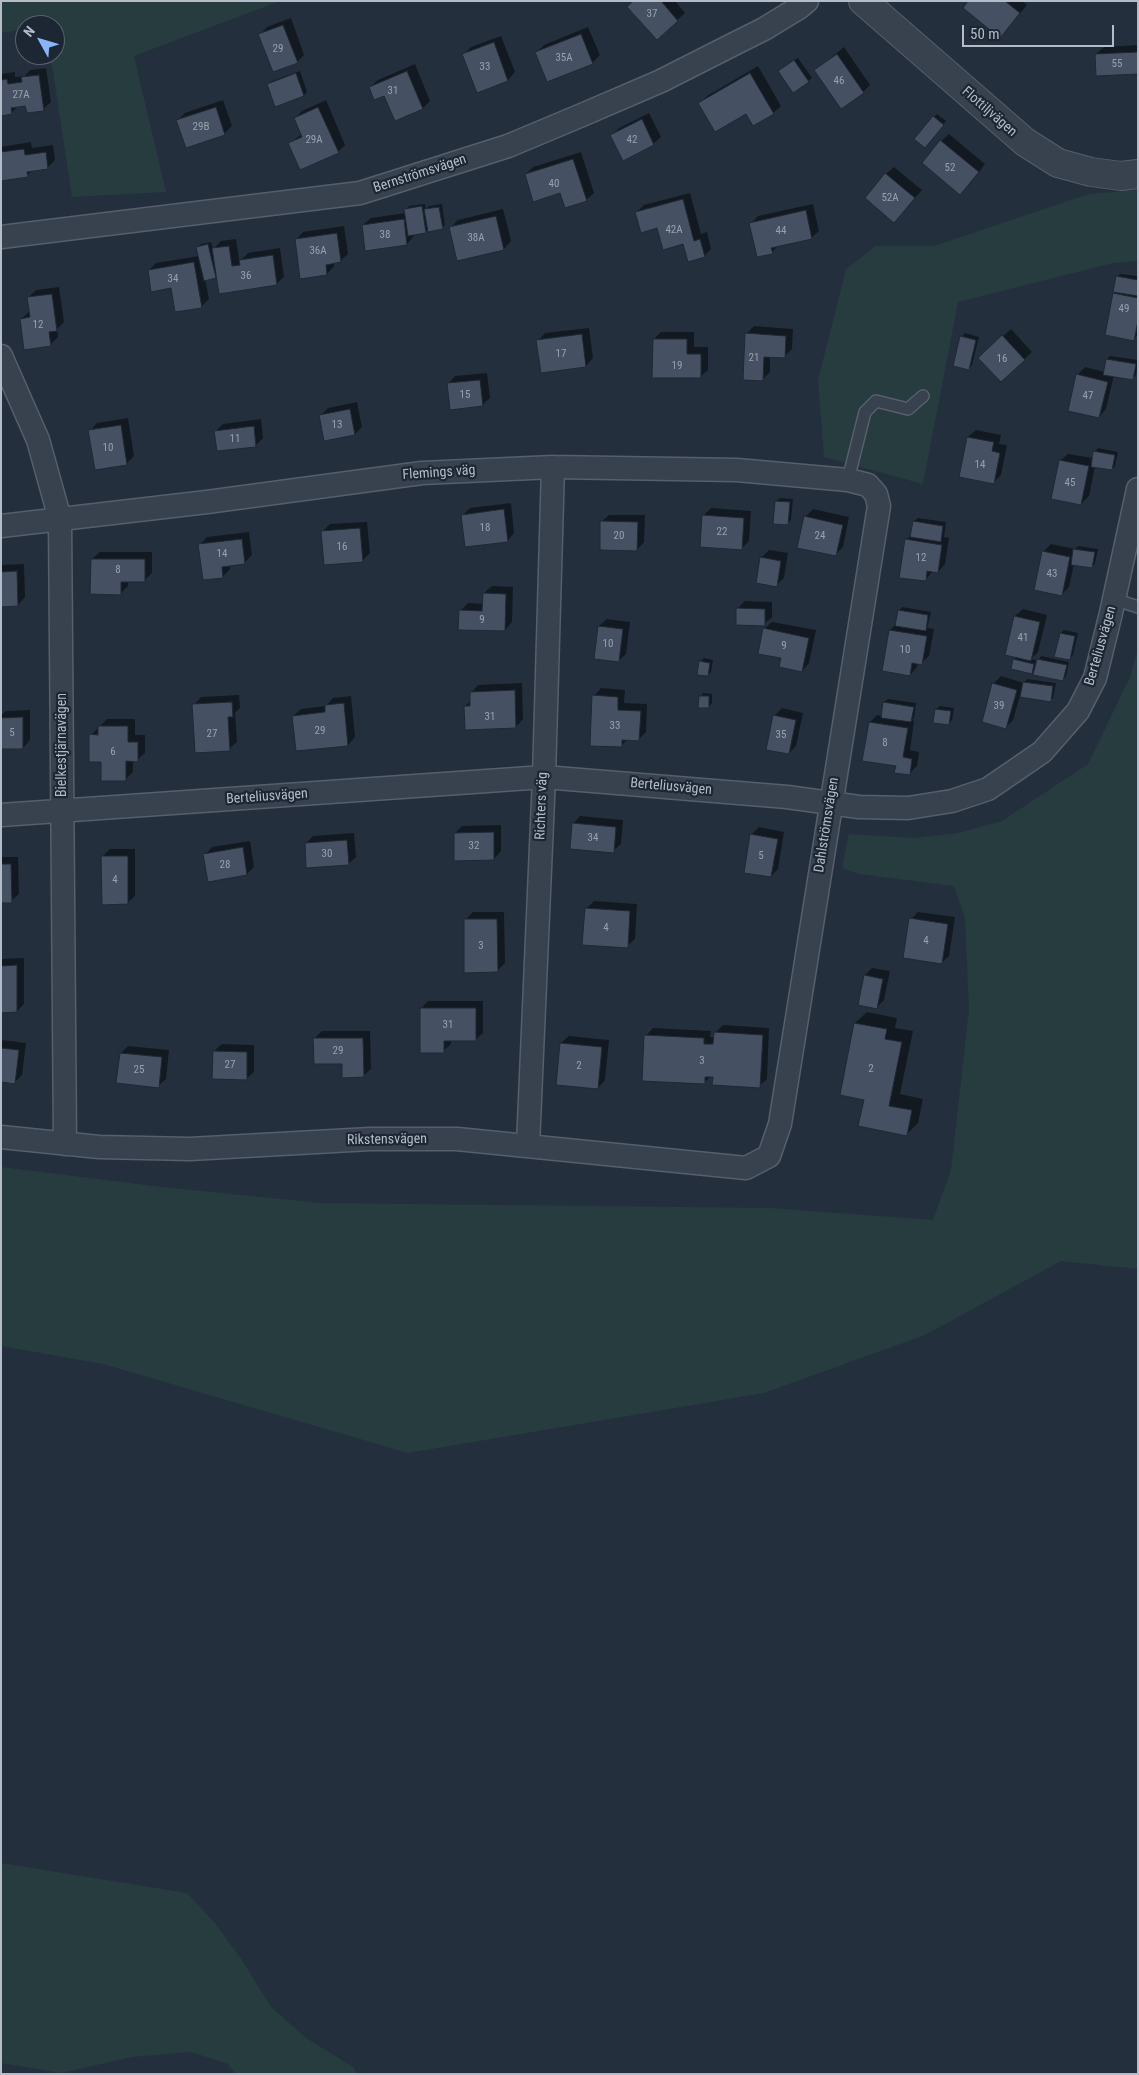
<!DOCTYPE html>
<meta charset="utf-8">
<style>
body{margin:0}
#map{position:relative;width:1139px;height:2075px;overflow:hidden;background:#242f3e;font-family:"Roboto Condensed",sans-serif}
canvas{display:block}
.frame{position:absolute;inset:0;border:2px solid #b4bcc9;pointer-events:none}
.north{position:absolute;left:15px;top:15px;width:50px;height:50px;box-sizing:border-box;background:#1d2633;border:1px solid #59626f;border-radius:50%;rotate:309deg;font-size:14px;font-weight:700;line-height:20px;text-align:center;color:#b4bcc9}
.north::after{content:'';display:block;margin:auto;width:18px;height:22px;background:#8ab4f8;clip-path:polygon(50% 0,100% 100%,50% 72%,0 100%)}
.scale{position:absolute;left:962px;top:25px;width:152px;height:22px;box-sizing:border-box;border:2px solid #b4bcc9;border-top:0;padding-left:6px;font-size:15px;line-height:18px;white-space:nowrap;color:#b4bcc9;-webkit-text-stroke:4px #1d2633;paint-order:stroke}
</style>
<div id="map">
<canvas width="1139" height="2075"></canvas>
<div class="frame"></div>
<div class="north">N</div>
<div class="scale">50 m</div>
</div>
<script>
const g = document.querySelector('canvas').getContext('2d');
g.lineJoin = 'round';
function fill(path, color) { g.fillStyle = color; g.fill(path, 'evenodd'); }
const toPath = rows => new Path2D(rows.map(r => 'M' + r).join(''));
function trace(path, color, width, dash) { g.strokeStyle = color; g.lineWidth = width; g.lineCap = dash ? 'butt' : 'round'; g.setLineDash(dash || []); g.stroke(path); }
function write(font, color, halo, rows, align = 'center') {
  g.font = font + ' "Roboto Condensed",sans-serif'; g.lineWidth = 4.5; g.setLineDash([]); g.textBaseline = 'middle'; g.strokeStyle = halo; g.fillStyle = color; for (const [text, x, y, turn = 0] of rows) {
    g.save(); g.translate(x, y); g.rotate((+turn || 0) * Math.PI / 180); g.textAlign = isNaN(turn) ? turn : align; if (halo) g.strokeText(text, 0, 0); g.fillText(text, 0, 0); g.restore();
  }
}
fill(toPath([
 [1,1,280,1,134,56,166,192,72,197,52,65,47,55,55,55,55,25,25,25,25,29,1,33],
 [1138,190,1138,261,1113,263,958,302,923,484,824,457,818,380,846,269,876,246,934,246,1089,194],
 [1138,649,1138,1269,1061,1261,925,1335,764,1393,408,1453,103,1364,1,1346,1,1167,162,1187,321,1203,770,1208,933,1220,951,1170,969,1009,965,918,954,886,859,874,842,868,848,838,849,834,914,838,958,833,1002,821,1088,764,1130,677],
 [1,1863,187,1893,215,1923,242,1960,271,2007,306,2038,353,2067,357,2074,235,2074,228,2064,191,2052,132,2057,61,2073,1,2063]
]), '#263c3f');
fill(toPath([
 [634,1,675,1,685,13,657,38],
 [970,1,1022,1,1027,5,1000,37],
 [291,18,304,55,297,62,260,35,267,27],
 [588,27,600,55,592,63,536,53,544,45],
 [501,36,515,72,508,80,478,91,464,54,471,47],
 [1138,45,1138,73,1096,54,1104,47],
 [844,47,870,85,863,92,816,70],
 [798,58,812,78,793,92,783,68],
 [415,64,430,101,423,108,370,87,378,80],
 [758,66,781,106,773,113,746,112,700,103,707,96],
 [46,68,51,102,43,109,26,104,19,105,11,113,1,115,1,74,15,72,15,77,25,76,30,70],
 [300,71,307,92,304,95,269,84,272,81],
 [223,100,232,126,224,134,178,120,185,113],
 [326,100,345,145,338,152,290,143,302,134,295,118,302,111],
 [649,113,661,137,653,144,612,135,619,128],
 [937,114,946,121,929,143,934,117],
 [949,134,985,164,968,186,941,141],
 [31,142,32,148,53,145,55,160,47,168,33,170,27,175,1,179,1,147],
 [581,152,594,193,586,200,561,192,526,174,533,167],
 [894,167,922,190,894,222,886,174],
 [690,193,701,234,707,232,711,249,704,256,636,213,644,205],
 [425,204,426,209,429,206,442,204,445,225,442,228,428,229,425,232,414,234,414,236,407,244,363,225,371,218,406,213,405,210,409,206],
 [813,204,819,231,811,238,779,245,772,252,751,224,758,216],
 [503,209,511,241,504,249,450,228,458,220],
 [344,226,348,254,340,261,334,262,334,266,327,274,296,240,303,232],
 [236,239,239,259,242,259,248,253,280,248,284,277,276,284,217,275,205,279,209,299,201,307,149,270,156,263,199,256,197,248,201,244,211,242,213,249,221,241],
 [1120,274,1138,276,1138,335,1133,339,1114,294,1116,292,1117,277],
 [59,287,64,322,57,329,58,337,50,345,21,319,30,311,28,298,36,290],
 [754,326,793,329,792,349,784,357,770,356,770,372,762,380,746,334],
 [589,328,593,358,586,366,542,372,538,341,545,333],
 [1011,329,1032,352,1001,380,987,351],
 [661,332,694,332,694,347,708,347,708,370,700,377,654,339],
 [965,333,979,337,972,365,969,368,962,337],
 [1110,356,1138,360,1136,375,1133,378,1114,375,1106,409,1099,417,1077,375,1085,367,1105,372,1107,359],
 [487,373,490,398,482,405,448,384,455,376],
 [357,402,362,427,355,434,321,415,328,408],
 [128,418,134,456,126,464,90,431,97,423],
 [261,419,263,438,256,445,216,431,223,424],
 [976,430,1001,435,999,444,1007,445,1001,475,994,482,968,437],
 [1098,448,1118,452,1115,466,1112,469,1095,466,1089,496,1081,504,1060,461,1068,454,1093,458,1095,452],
 [780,498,793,499,791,520,787,524,776,501],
 [511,503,514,533,507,541,463,515,470,508],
 [711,508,751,511,749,541,741,549,704,515],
 [813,509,849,517,843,547,835,555,805,517],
 [609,515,645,515,644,542,637,550,601,522],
 [918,518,946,522,944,537,949,538,945,564,938,572,933,571,925,580,906,540,912,534,914,521],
 [367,522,370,553,362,561,322,532,330,524],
 [249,532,252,555,244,563,230,565,230,569,223,576,204,579,200,545,207,537],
 [1051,544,1075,549,1078,546,1098,549,1095,563,1092,567,1074,564,1069,587,1062,594,1043,552],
 [769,550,788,553,784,578,776,585,761,558],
 [100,552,152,552,152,573,144,581,128,581,128,586,121,593,92,559],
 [24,564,25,597,18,605,1,605,1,565],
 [492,586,513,587,512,622,505,630,460,611,468,603,484,604,484,593],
 [745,601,772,602,772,617,764,624,737,609],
 [902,607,931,612,927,628,934,629,929,656,921,663,918,663,917,667,910,675,890,630,897,623,899,611],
 [1023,609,1047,615,1038,652,1031,659,1038,661,1041,656,1069,662,1066,676,1063,680,1036,668,1031,673,1014,659,1018,656,1006,654,1015,616],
 [607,619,630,622,626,654,618,661,599,626],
 [772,622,816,630,809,663,802,671,782,657,764,629],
 [1064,630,1078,633,1073,655,1069,659,1056,656,1061,633],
 [704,658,713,660,711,672,708,675,700,662],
 [1001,676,1024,683,1027,679,1056,683,1053,698,1050,701,1020,696,1013,720,1006,727,993,684],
 [522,683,523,719,516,727,465,706,471,701,471,693,478,685],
 [601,688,625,690,624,703,647,704,646,732,638,740,628,739,621,746,594,696],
 [703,693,712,694,712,703,709,707,700,697],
 [239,695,240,708,235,713,237,742,229,749,194,705,201,697],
 [351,696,355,737,348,745,297,750,293,716,301,709,326,706,333,698],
 [888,699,916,703,914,718,912,720,914,721,910,750,919,752,917,766,909,774,897,765,870,722,877,715,882,716,884,702],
 [940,706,954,708,952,720,948,724,936,709],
 [782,708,803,713,796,746,789,753,774,716],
 [30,710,30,740,23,748,1,748,1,715,6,711],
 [107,719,135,719,135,735,145,735,145,753,137,760,133,760,133,772,125,780,102,761,91,735],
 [580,816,623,820,621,844,613,851,573,824],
 [501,825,501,851,494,859,455,833,462,826],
 [759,827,784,832,778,869,771,876,751,835],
 [354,833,356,857,348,864,306,843,313,836],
 [250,841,254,867,247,874,205,855,212,847],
 [110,849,135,849,135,896,127,903,102,857],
 [1,857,18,857,19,894,11,901,1,902],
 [594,901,637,904,635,939,627,946,586,909],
 [473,912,504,912,505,963,497,971,465,920],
 [918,912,955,917,949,956,941,963,911,919],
 [24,958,24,1004,17,1011,1,1011,1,959],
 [872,968,890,971,884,1000,877,1007,865,975],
 [428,1001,483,1001,483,1033,475,1040,451,1040,451,1044,443,1051,421,1008],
 [867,1012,897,1018,895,1028,913,1031,900,1094,923,1099,918,1123,907,1134,865,1099,841,1094,855,1023],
 [723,1025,769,1028,767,1079,759,1086,714,1076,711,1076,704,1083,646,1036,653,1028,711,1031,710,1037,715,1037,715,1033],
 [322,1031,370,1031,371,1069,363,1076,314,1039],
 [569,1036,609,1040,605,1080,598,1088,561,1043],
 [1,1040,26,1043,22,1075,15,1082,1,1081],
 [222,1044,254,1045,254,1072,246,1079,214,1051],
 [128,1046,169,1050,166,1079,158,1086,121,1053]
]), '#0007');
const building = toPath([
 [633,1,661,1,678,21,657,40,627,7,633,1],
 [968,1,1005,1,1020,13,1000,38,963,8,968,1],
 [283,25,298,63,273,72,258,34,283,25],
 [581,34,593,64,547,82,535,52,581,34],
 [494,42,508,81,477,93,462,54,494,42],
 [1138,52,1138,74,1096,76,1095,54,1138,52],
 [837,54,864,93,841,109,814,70,837,54],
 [794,60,809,82,793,93,778,71,794,60],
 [407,71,423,109,395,121,384,96,374,100,369,87,407,71],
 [296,73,304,96,275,107,267,84,296,73],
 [750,73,774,114,753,126,746,114,715,132,698,103,750,73],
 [39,75,44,111,27,113,25,106,11,108,12,114,1,116,1,80,7,79,8,84,22,82,21,77,39,75],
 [216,107,225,135,186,148,176,120,216,107],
 [318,107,339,153,300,170,288,143,302,137,294,118,318,107],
 [933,116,944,125,925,148,914,139,933,116],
 [642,119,654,145,623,161,610,135,642,119],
 [940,140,979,172,960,195,922,163,940,140],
 [24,149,25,155,46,152,48,169,27,172,28,177,1,181,1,152,24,149],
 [573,159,587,201,565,208,560,193,533,202,525,174,573,159],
 [885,173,915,198,894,223,865,198,885,173],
 [683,199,694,241,700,239,705,257,688,262,683,244,663,250,657,228,641,233,635,212,683,199],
 [422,206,426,233,408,236,404,209,422,206],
 [439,207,443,229,428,232,424,209,439,207],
 [806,210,812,239,771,248,773,254,757,257,749,223,806,210],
 [496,216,504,250,457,261,449,227,496,216],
 [404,219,407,245,365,251,362,225,404,219],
 [337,233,341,262,326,265,327,275,300,279,295,239,337,233],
 [208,244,216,278,204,281,196,247,208,244],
 [229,246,232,266,240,265,239,260,273,255,277,285,219,294,212,248,229,246],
 [194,262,202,308,175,312,171,288,151,292,148,270,194,262],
 [1116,276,1138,280,1138,296,1113,292,1116,276],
 [1113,293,1138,298,1138,320,1134,341,1105,335,1113,293],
 [52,294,57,331,49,332,51,346,24,350,20,319,30,317,27,297,52,294],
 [745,333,786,336,785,358,764,357,763,381,743,380,745,333],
 [582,334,586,367,541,373,536,340,582,334],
 [1002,335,1025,360,1001,382,978,358,1002,335],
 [960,336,976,340,969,370,953,366,960,336],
 [653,339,687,339,687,354,701,354,701,378,652,378,653,339],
 [1106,359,1136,364,1133,380,1103,375,1106,359],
 [1076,374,1108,382,1099,418,1068,411,1076,374],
 [480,380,483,406,450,410,447,383,480,380],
 [350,409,355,435,324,441,319,415,350,409],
 [121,425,127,465,95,470,88,430,121,425],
 [254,426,256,447,217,451,214,431,254,426],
 [967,437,994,442,992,451,1000,453,994,484,959,477,967,437],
 [1093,451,1115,455,1112,470,1091,467,1093,451],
 [1059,460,1089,466,1081,505,1051,499,1059,460],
 [775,501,790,502,788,525,773,524,775,501],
 [504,509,508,542,465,547,461,515,504,509],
 [702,515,744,518,742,550,700,547,702,515],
 [804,516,843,525,836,556,797,548,804,516],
 [600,521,638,522,637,551,600,550,600,521],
 [913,521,943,526,941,542,910,537,913,521],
 [360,528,363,562,324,565,321,531,360,528],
 [242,539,245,564,222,567,223,578,203,580,198,544,242,539],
 [905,539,942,545,938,573,927,571,926,581,899,578,905,539],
 [1073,549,1095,552,1092,568,1071,565,1073,549],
 [1042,551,1070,557,1062,596,1034,590,1042,551],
 [760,557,781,561,777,587,756,583,760,557],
 [91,559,145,559,145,582,121,582,121,595,90,594,91,559],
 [17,571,18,606,1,607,1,572,17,571],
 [483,593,506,594,505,631,458,630,459,610,482,611,483,593],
 [736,608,765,609,765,626,736,625,736,608],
 [898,610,928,615,926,631,895,626,898,610],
 [1014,616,1040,622,1031,661,1005,655,1014,616],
 [598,626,623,629,619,662,594,659,598,626],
 [763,628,809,638,802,672,779,667,781,658,758,654,763,628],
 [889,630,927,636,922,665,912,663,910,676,882,671,889,630],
 [1060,633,1075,636,1070,660,1054,657,1060,633],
 [1013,659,1034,664,1032,674,1011,669,1013,659],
 [1037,659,1067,665,1063,681,1033,675,1037,659],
 [699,661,710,663,708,676,697,675,699,661],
 [1023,682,1053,686,1051,702,1020,697,1023,682],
 [992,683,1017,690,1006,729,982,722,992,683],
 [515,690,516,728,465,730,464,706,470,706,470,692,515,690],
 [592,695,618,697,618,710,641,711,639,741,622,740,622,747,590,746,592,695],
 [699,696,709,696,709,708,698,708,699,696],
 [232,702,233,717,228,717,230,751,195,753,192,704,232,702],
 [883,702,914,707,911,722,881,718,883,702],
 [344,703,348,746,296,751,292,716,325,712,325,705,344,703],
 [935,709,951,711,949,725,933,723,935,709],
 [773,715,796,720,789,754,766,750,773,715],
 [23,717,23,749,1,749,1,718,23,717],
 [869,722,908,728,903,757,912,759,910,775,894,773,896,766,862,761,869,722],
 [98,726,128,726,128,742,138,742,138,762,126,761,126,781,101,781,101,762,89,762,89,734,98,735,98,726],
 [572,823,616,827,614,853,570,849,572,823],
 [494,832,494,860,454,861,454,833,494,832],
 [750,834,778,839,771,877,744,873,750,834],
 [347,840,349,865,306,868,305,843,347,840],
 [243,847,247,875,208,882,203,854,243,847],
 [101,856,128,856,128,904,102,905,101,856],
 [1,864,11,864,12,903,1,903,1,864],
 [585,908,630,911,628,948,582,945,585,908],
 [909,918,948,924,942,964,903,958,909,918],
 [464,919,497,919,498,972,464,973,464,919],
 [17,965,17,1012,1,1013,1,966,17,965],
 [864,975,883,979,877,1009,858,1005,864,975],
 [420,1008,476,1008,476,1041,444,1041,444,1053,420,1053,420,1008],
 [854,1023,887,1029,885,1039,902,1042,889,1106,912,1110,907,1136,858,1126,864,1100,840,1095,854,1023],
 [714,1032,763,1035,760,1088,712,1085,713,1077,705,1077,705,1084,642,1081,644,1035,704,1038,704,1044,713,1044,714,1032],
 [313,1038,363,1038,364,1077,342,1078,342,1064,314,1064,313,1038],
 [560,1043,602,1047,598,1089,556,1085,560,1043],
 [1,1048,19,1050,15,1084,1,1082,1,1048],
 [213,1051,247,1052,247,1080,212,1079,213,1051],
 [120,1053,162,1057,159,1088,116,1083,120,1053]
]);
fill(building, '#455162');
trace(building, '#1f2835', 1);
const service = toPath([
 [848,480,865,412,876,401,908,409,923,396],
 [1114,599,1138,607]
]);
const minor = toPath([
 [1,237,360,193,508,146,582,115,661,81,734,44,764,29,800,7,807,1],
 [1,356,38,440,60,519,65,1144],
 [1,526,207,502,422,473,553,467,737,470,848,480,868,485,876,494,879,506,780,1124,769,1156,746,1168,457,1139,370,1139,190,1149,99,1147,1,1137],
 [1,815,544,777,787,797,859,807,908,808,952,801,988,789,1042,752,1078,711,1095,678,1111,613,1138,489],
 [528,1145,544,777,553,467]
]);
const tertiary = toPath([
 [863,1,1025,142,1058,163,1091,172,1121,176,1138,174]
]);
trace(service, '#565f6c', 14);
trace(minor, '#565f6c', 25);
trace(tertiary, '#565f6c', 30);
trace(service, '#38414e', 11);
trace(minor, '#38414e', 22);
trace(tertiary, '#38414e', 28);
write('11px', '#98a1af', null, [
 ["37",652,14],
 ["29",278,49],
 ["35A",564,58],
 ["55",1117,64],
 ["33",485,67],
 ["46",839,81],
 ["31",393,91],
 ["27A",21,95],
 ["29B",201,127],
 ["29A",314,140],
 ["42",632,140],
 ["52",950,168],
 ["40",554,184],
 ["52A",890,198],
 ["42A",674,230],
 ["44",781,231],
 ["38",385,235],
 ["38A",476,238],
 ["36A",318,251],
 ["36",246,276],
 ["34",173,279],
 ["49",1124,309],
 ["12",38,325],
 ["17",561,354],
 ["21",754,358],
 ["16",1002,359],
 ["19",677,366],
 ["15",465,395],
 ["47",1088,396],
 ["13",337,425],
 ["11",235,439],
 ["10",108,448],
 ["14",980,465],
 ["45",1070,483],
 ["18",485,528],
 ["22",722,532],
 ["20",619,536],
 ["24",820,536],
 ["16",342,547],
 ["14",222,554],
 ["12",921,558],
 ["8",118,570],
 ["43",1052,574],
 ["9",482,620],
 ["41",1023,638],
 ["10",608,644],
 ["9",784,646],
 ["10",905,650],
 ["39",999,706],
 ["31",490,717],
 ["33",615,726],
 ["29",320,731],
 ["5",12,733],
 ["27",212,734],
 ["35",781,735],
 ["8",885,743],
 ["6",113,752],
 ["34",593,838],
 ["32",474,846],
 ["30",327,854],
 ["5",761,856],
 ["28",225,865],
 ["4",115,880],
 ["4",606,928],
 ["4",926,941],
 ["3",481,946],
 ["31",448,1025],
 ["29",338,1051],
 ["3",702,1061],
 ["27",230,1065],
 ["2",579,1066],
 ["2",871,1069],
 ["25",139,1070]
]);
write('14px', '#b4bcc9', '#1d2633', [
 ["Flottiljvägen",989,112,41],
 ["Bernströmsvägen",420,174,-18],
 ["Flemings väg",439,473,-4],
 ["Berteliusvägen",1101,646,-74],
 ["Bielkestjärnavägen",62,745,-90],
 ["Berteliusvägen",671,787,5],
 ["Berteliusvägen",267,797,-4],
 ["Richters väg",542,806,-88],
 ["Dahlströmsvägen",827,825,-81],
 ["Rikstensvägen",387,1140,-1]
]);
</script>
